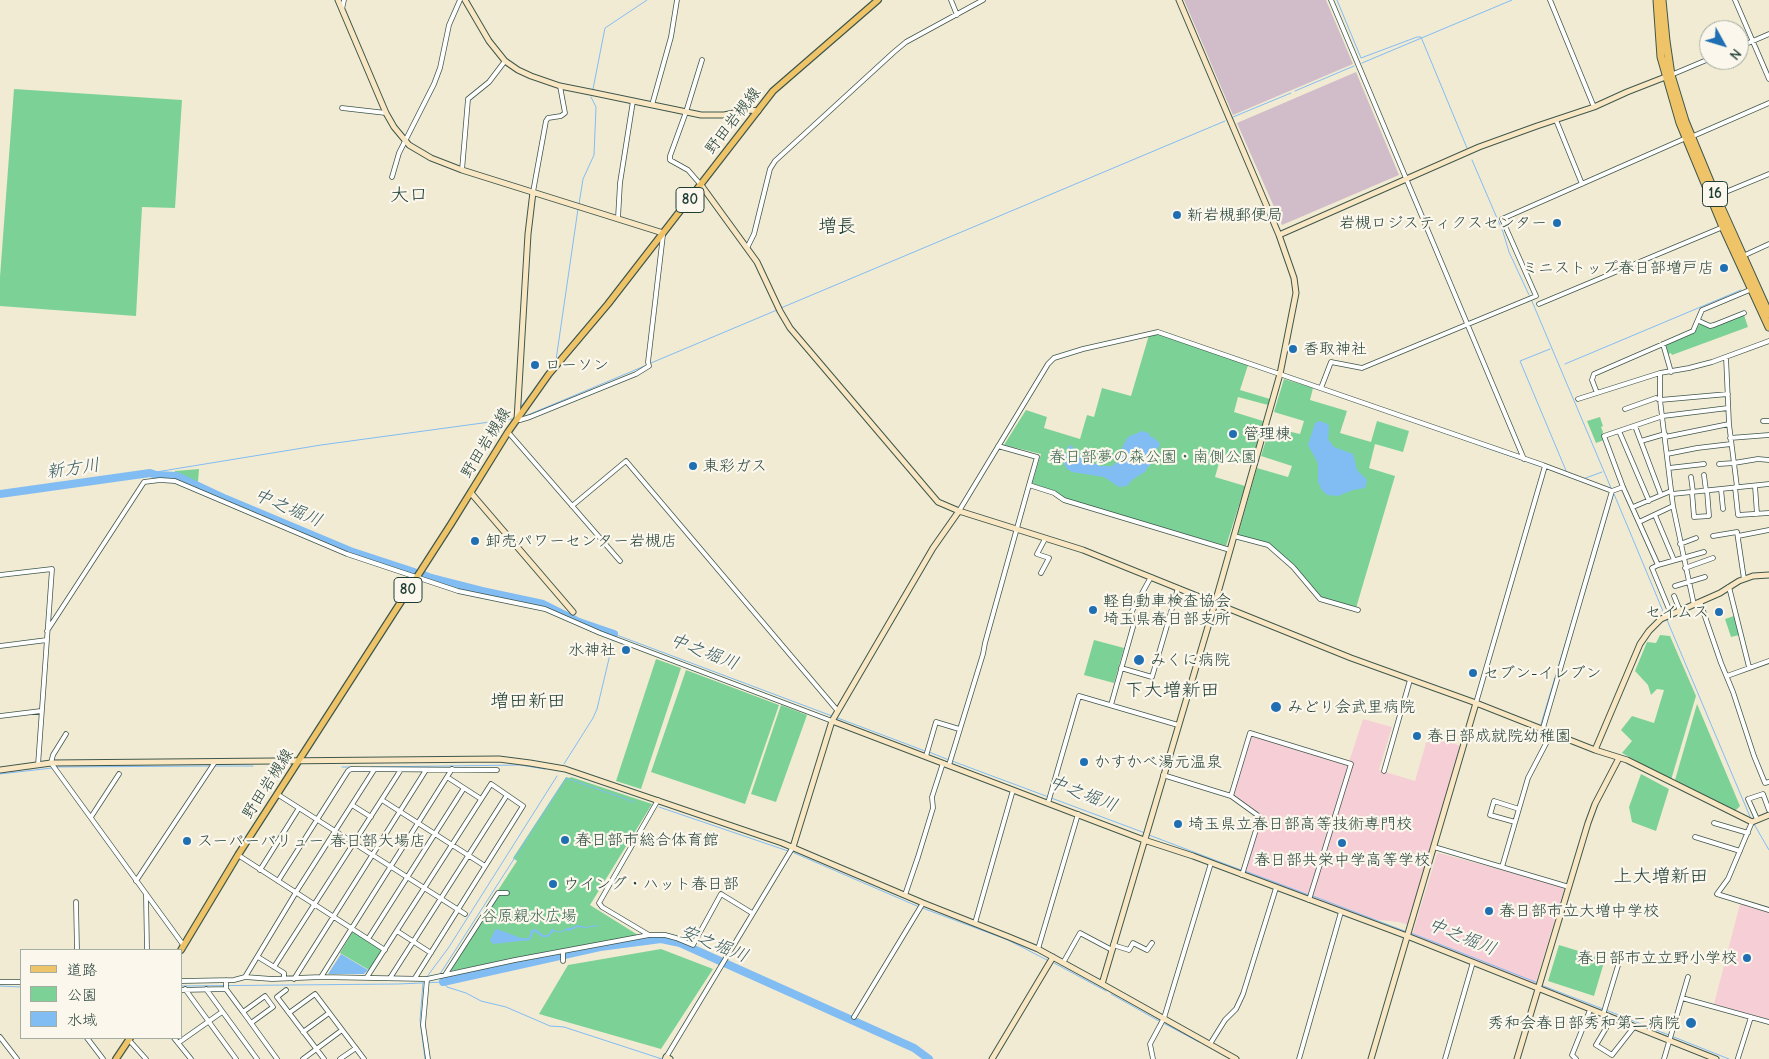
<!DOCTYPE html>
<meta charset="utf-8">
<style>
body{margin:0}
#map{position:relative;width:1769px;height:1059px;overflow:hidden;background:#f2ebd3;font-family:"Comic Neue","Klee One",sans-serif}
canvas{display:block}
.legend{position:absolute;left:20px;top:949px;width:162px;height:90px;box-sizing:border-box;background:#fbf7ec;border:1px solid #a3ada2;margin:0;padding:6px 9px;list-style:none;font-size:15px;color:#1f3d34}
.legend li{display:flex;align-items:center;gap:10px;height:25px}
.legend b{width:25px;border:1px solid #a3ada2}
.north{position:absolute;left:1699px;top:20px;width:50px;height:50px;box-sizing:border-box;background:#fbf7ec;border:1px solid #a3ada2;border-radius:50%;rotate:129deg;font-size:14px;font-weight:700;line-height:20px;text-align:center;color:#1f3d34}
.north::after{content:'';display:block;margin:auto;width:18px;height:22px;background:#1f6fb2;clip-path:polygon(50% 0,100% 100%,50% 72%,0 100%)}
</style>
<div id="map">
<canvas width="1769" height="1059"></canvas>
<ul class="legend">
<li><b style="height:6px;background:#efc469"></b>道路</li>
<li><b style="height:14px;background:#7cd296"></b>公園</li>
<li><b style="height:14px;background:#81bcf3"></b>水域</li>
</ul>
<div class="north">N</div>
</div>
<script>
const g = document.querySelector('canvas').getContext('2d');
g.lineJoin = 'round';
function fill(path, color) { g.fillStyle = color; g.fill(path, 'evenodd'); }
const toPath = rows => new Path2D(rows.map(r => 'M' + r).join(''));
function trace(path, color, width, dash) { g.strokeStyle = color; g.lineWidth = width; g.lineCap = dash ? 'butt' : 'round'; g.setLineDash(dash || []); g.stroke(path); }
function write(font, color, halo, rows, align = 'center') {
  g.font = font + ' "Comic Neue","Klee One",sans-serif'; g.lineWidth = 4.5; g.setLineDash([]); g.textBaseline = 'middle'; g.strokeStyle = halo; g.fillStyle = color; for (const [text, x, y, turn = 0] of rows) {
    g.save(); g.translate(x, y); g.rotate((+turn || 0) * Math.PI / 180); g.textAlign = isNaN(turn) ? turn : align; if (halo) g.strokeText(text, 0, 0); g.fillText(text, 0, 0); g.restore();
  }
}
fill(toPath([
 [1363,719,1392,727,1379,770,1415,781,1428,736,1461,746,1408,925,1399,922,1370,919,1244,872,1260,814,1234,795,1252,736,1349,762],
 [1439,853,1565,887,1535,985,1412,935,1437,854],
 [1740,904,1769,912,1769,1020,1714,1004]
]), '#f6cfd6');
fill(toPath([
 [1184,0,1326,0,1353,64,1233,115],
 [1356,72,1399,175,1282,225,1237,123]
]), '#d1bdc9');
fill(toPath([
 [14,89,182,100,175,208,142,207,136,316,0,306,0,277],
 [1742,314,1744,315,1748,327,1672,355,1671,353,1668,354,1666,345,1694,333,1700,323,1710,327],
 [1158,334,1248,365,1240,390,1270,399,1268,405,1238,397,1234,412,1263,421,1251,465,1221,456,1215,477,1245,486,1226,546,1066,499,1055,491,1032,484,1041,454,1004,445,1026,410,1047,417,1044,428,1080,439,1087,415,1094,417,1102,388,1131,396,1149,335],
 [1284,379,1313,388,1310,400,1347,411,1340,433,1371,442,1377,421,1409,431,1403,452,1375,444,1369,468,1395,476,1356,608,1321,598,1269,545,1238,535,1257,468,1288,477,1292,466,1261,456,1270,427,1300,434,1304,421,1274,412],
 [1600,417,1603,426,1601,427,1603,432,1602,435,1604,440,1596,443,1587,421],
 [199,469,198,482,175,473,175,471],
 [1734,616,1739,635,1731,637,1725,619],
 [1660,635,1670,636,1696,696,1671,780,1622,753,1632,741,1621,730,1632,716,1654,723,1664,690,1657,689,1651,695,1648,685,1635,671,1647,642,1656,643],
 [1094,640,1124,648,1114,683,1084,675],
 [656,659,681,668,641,789,616,781],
 [686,670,779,705,745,804,651,772],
 [1697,704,1740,806,1734,812,1675,780],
 [781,705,807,715,776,802,751,794],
 [1641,774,1669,789,1656,831,1632,822,1629,807],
 [566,777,570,778,571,777,652,804,590,905,638,935,445,972,517,861,513,858],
 [353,931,382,950,369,970,340,953],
 [1559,945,1605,959,1594,996,1548,981],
 [661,949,713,969,661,1049,539,1014,568,965]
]), '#7cd296');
fill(toPath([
 [1319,421,1328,424,1329,427,1328,439,1334,447,1353,454,1357,470,1367,480,1365,488,1353,490,1338,496,1327,495,1321,489,1318,481,1318,463,1308,445,1315,423],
 [1142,431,1149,433,1150,437,1153,436,1153,438,1158,441,1160,445,1155,453,1155,460,1147,468,1146,471,1132,480,1127,486,1119,487,1104,477,1072,472,1066,468,1064,463,1068,447,1071,445,1077,452,1075,453,1076,455,1082,457,1086,462,1091,464,1098,464,1098,466,1112,466,1116,463,1115,459,1120,451,1122,449,1123,446,1128,437],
 [578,925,586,927,598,925,599,926,585,928,578,927,569,931,566,930,560,933,554,931,548,937,542,937,534,931,530,940,493,944,490,940,495,930,497,929,521,938,529,938,531,930,536,929,543,935,548,935,552,929,560,932,565,929,574,927],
 [341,954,368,970,364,974,328,974]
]), '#81bcf3');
trace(toPath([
 [1337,0,1361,58,1417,37,1421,37,1467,148],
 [1362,63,1512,0],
 [593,89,605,28,647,0],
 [1295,91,1354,66],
 [1233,117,1291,93],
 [1472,160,1503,232,1509,252,1529,295],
 [579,204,583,179,594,155,596,107,591,97],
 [1531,299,1611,488],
 [781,308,1225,121],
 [1550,349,1520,361,1567,473],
 [651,363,777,310],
 [1565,364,1741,290],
 [520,408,556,360,578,209],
 [523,417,647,365],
 [1416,423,1477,444],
 [1481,446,1542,467],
 [1548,469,1608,491],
 [150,473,321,445,512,419],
 [1583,479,1602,472],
 [1614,494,1665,616],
 [1593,564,1613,495],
 [1585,591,1592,568],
 [1667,620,1751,819],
 [613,636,614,634,832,716],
 [835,717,925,751],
 [1541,724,1588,568],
 [929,752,949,760],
 [952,761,1145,833],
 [564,764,593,718,597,709,612,646,612,640],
 [214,766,253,766],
 [56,767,210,766],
 [342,767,352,767],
 [371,767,520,765,545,769],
 [0,774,52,768],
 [659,807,788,851],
 [1754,824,1769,850],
 [1149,835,1241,870],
 [792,852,917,906,1008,940,1047,960],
 [1245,871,1309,895],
 [1313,896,1407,932],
 [1411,933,1538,983],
 [1054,963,1106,991],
 [440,974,566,778,634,802],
 [426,978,449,947,557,776],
 [423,983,420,1020,425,1059],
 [1541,985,1603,1009],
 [0,986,21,987],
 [181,986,398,984,443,982,447,987,466,993,481,1001,506,1007,550,1026,564,1027,662,1059],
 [1111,994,1159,1021],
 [1606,1010,1729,1059],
 [1165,1024,1199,1042]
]), '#81bcf3', 1);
trace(toPath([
 [0,494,150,473,156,475,177,476,226,499,350,551,414,572],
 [421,574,431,578,482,591,543,604,579,622,614,634],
 [443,982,600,947,661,939,680,943,914,1048,929,1059]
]), '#81bcf3', 8);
const street = toPath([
 [951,0,957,15],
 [1331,0,1524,459],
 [1550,0,1594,107],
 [1735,0,1769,79],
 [342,9,344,0],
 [1739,47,1769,34],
 [1671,75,1709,59],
 [652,105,671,37,677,0],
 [342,108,386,113],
 [1556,120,1582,184],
 [1691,137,1769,103],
 [462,170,468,99,489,82,505,61],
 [392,177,399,153,434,84,440,68,449,25,460,0],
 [701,185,688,170,670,160,670,156,686,112,702,60],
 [533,192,546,121,548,118,561,116,565,113,560,86],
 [1716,196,1769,174],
 [618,218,620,183,633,101],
 [747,248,754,234,770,169,775,161,894,52,906,42,983,0],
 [1743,256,1769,244],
 [1539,304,1723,227],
 [1699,321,1710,326,1714,325,1744,313],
 [1663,344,1671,372],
 [1726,357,1729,424,1737,487],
 [1660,373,1660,400,1673,506,1694,605],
 [1321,388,1331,362,1362,368,1536,296,1502,219,1686,138],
 [1597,393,1592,380,1594,374,1693,331,1702,310,1752,289],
 [1578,399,1660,373,1689,368,1712,362,1769,341],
 [1625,409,1656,398,1660,400,1728,394],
 [517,420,520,420,530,417,636,374,649,366,648,362,663,235],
 [1763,421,1769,421],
 [1635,426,1661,495],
 [1619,431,1649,501],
 [508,432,620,561],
 [1665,437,1729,424],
 [1730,438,1769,435],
 [1641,441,1665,434],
 [998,446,1037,457,1029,485,1054,493,1064,500,1230,550],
 [1667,454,1697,448,1731,444],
 [1734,463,1758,459,1769,460],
 [1719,464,1734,463],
 [1669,468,1704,464],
 [1704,475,1706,491],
 [1691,477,1693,492],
 [1755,486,1757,514],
 [1735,487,1738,515,1769,513],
 [1721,489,1723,509],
 [1692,492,1694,517,1709,516,1707,490],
 [1672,494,1769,484],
 [572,506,626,461,837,710],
 [1633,507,1671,491],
 [959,511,1048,364,1054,358,1083,349,1158,332,1543,465,1612,491,1623,487],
 [1655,515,1674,560],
 [1639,522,1673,506],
 [1234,536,1268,545,1293,567,1320,599,1358,610],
 [1713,536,1737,532,1744,579],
 [1738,536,1769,530],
 [1680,544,1696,538],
 [1658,565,1623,487,1604,436,1663,416,1728,408],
 [1685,568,1713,558],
 [1041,573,1049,558,1037,554,1045,539],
 [0,575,52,569,38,765],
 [1675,586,1705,577],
 [1729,587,1749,667],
 [1674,596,1680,611],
 [1700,602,1721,663,1733,692,1754,756,1765,783,1769,782],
 [1671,614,1652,568,1658,565,1704,552],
 [47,631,144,482,160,480,175,481,347,554,458,591,545,609,600,633,832,721],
 [0,646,47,640],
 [1121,668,1152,677,1178,588],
 [1727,676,1769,661],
 [1476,703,1545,466],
 [1111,705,1133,627,1131,613,1151,577],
 [0,716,41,711],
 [1543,728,1612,491],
 [66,734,53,755,51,763,184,946],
 [926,756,936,722,959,729],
 [949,765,983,654,985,643,1029,485],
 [1384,771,1410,680],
 [1163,775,1231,796],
 [447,777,481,799],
 [277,794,465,914],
 [382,800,485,866],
 [1048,803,1079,696,1178,725],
 [352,805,371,817],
 [91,817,119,774],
 [1757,819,1748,799,1763,794,1769,810],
 [1515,822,1490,815,1494,801,1519,809],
 [1752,822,1728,879,1717,894,1769,910],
 [1714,823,1748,833],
 [1695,837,1740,851],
 [1434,847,1569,887],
 [238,855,385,950],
 [1502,867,1528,778,1552,732],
 [260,870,299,808],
 [1242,875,1260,817,1231,796,1250,733,1351,764,1309,900],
 [136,881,215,762],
 [278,881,348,771,351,769,497,770],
 [146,895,147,950],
 [905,895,918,857,933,808,932,797,943,763],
 [76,902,77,950],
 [975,923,1013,790],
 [397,931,431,953],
 [649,935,602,907,599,903,658,800],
 [368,939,464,788],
 [1113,945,1129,950,1133,943,1147,950,1152,943],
 [1038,949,1078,814],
 [563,951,563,961],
 [258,957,284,973,284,978],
 [1063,963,1080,933,1112,950],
 [274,967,400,771],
 [445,975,498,893,507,893],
 [245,977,298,889,374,770],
 [321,977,452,769],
 [367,977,491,784,523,806,415,978],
 [390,978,507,795],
 [294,979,426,770],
 [427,979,423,1025,428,1059],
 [226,980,226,989,243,1012],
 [181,981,234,980,245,977,272,979,321,977,427,979,515,960,649,935,665,935,676,938,693,945,721,894,752,913],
 [0,982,21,982],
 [185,989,236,1059],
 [206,989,257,1059],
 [181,990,226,989],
 [286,990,277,997,324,1059],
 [1682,998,1769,1022],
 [289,1013,315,994,364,1059],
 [1603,1015,1620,959],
 [854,1017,923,903],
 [1612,1018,1596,1045,1612,1055,1634,1027],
 [251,1023,273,1007,265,996,243,1012,251,1023,277,1059],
 [303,1032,329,1013],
 [0,1037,17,1059],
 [87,1038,103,1059],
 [174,1038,191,1059],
 [129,1040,146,1059],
 [178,1043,222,1012],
 [1210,1044,1225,1020,1236,1009,1243,994,1276,888],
 [1738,1058,1751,1017],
 [303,1059,342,1030],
 [340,1059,356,1048],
 [665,1059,793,847],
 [1153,1059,1150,1044,1164,1018,1211,863],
 [1299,1059,1341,912],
 [1445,1059,1473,962],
 [1576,1059,1572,1055,1590,1010],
 [1664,1059,1688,977]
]);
const secondary = toPath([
 [338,0,386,113,394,127,409,145,431,158,462,170,663,233],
 [465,0,489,41,505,61,518,70,531,76,560,86,590,92,701,115,724,115,749,110,758,111],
 [701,185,757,262,780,311,790,328,938,502,959,511,1083,550,1351,658,1476,703,1595,750,1627,760,1752,822,1769,815],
 [1279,235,1479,147,1537,126,1594,107,1627,92,1668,76],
 [517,420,528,234,533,192],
 [471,493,573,612],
 [832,721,1144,840,1193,856,1407,936,1716,1059],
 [1595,750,1640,644,1649,631,1661,619,1720,593,1739,581,1753,576,1769,575],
 [0,770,51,763,499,759,530,763,565,769,782,843,923,903,1009,937,1038,949,1102,984,1236,1059],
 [793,847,832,721,933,548,959,511],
 [1102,984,1215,603,1280,374,1296,293,1294,278,1279,235,1179,0],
 [666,1057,670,1059],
 [992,1059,1053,957],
 [1371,1059,1476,703],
 [1517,1059,1588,823,1595,804,1619,758]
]);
const primary = toPath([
 [181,950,238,855,451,524,508,432,549,374,608,304,773,91,878,0],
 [116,1059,130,1038]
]);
const highway = toPath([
 [1657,0,1661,57,1680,123,1723,227,1769,327],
 [1662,0,1666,41,1671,75,1685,121,1716,196,1769,314]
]);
trace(street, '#3f574c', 5.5);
trace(secondary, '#3f574c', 7);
trace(primary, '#3f574c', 8);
trace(highway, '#3f574c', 9);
trace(street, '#fff', 4);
trace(secondary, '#f9e7c3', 5);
trace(primary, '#efc469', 5.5);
trace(highway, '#efc469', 7);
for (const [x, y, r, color] of [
 [1177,215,5,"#1f6fb2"],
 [1557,223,5,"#1f6fb2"],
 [1724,268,5,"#1f6fb2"],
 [1293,349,5,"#1f6fb2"],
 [535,365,5,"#1f6fb2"],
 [1233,434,5,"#1f6fb2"],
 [693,466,5,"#1f6fb2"],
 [475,541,5,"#1f6fb2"],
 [1093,610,5,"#1f6fb2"],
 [1719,612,5,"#1f6fb2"],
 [626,650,5,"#1f6fb2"],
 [1139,660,6,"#1f6fb2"],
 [1473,673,5,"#1f6fb2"],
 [1276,707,6,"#1f6fb2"],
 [1417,736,5,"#1f6fb2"],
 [1084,762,5,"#1f6fb2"],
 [1178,824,5,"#1f6fb2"],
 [565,840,5,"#1f6fb2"],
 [187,841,5,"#1f6fb2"],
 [1342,843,5,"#1f6fb2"],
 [553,884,5,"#1f6fb2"],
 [1489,911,5,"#1f6fb2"],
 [1747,958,5,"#1f6fb2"],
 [1691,1023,6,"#1f6fb2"]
]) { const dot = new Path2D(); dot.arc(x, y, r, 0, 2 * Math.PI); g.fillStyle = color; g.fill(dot); trace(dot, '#fbf7ec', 2); }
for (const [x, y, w] of [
 [1715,194,25],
 [690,200,28],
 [408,590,28]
]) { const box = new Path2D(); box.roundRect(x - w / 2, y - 12.5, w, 25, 4); g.fillStyle = '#fbf7ec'; g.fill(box); trace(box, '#1f3d34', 1); }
write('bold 15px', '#1f3d34', null, [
 ["16",1715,194],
 ["80",690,200],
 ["80",408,590]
]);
write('16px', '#1f3d34', '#fbf7ec', [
 ["野田岩槻線",733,121,-52],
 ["野田岩槻線",486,443,-58],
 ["野田岩槻線",268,784,-57]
]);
write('16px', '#1f3d34', '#fbf7ec', [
 ["新岩槻郵便局",1187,215],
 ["岩槻ロジスティクスセンター",1547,223,"right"],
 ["ミニストップ春日部増戸店",1714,268,"right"],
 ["香取神社",1303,349],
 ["ローソン",545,365],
 ["管理棟",1243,434],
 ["東彩ガス",703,466],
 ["卸売パワーセンター岩槻店",485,541],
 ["軽自動車検査協会",1103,601],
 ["埼玉県春日部支所",1103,619],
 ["セイムス",1709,612,"right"],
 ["水神社",616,650,"right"],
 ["みくに病院",1150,660],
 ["セブン-イレブン",1483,673],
 ["みどり会武里病院",1287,707],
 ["春日部成就院幼稚園",1427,736],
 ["かすかべ湯元温泉",1094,762],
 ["埼玉県立春日部高等技術専門校",1188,824],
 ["春日部市総合体育館",575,840],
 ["スーパーバリュー 春日部大場店",197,841],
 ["春日部共栄中学高等学校",1342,860,"center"],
 ["ウイング・ハット春日部",563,884],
 ["春日部市立大増中学校",1499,911],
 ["春日部市立立野小学校",1737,958,"right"],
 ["秀和会春日部秀和第二病院",1680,1023,"right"]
], 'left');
write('16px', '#36624c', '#fbf7ec', [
 ["春日部夢の森公園・南側公園",1153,457],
 ["谷原親水広場",529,916]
]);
write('italic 18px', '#385d64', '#fbf7ec', [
 ["新方川",73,469,-8],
 ["中之堀川",288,508,23],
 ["中之堀川",704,652,21],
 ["中之堀川",1083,794,21],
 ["中之堀川",1462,937,22],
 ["安之堀川",714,944,22]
]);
write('19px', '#1f3d34', '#fbf7ec', [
 ["大口",409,196],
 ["増長",837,227],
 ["下大増新田",1172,691],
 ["増田新田",528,702],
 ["上大増新田",1661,877]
]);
</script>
